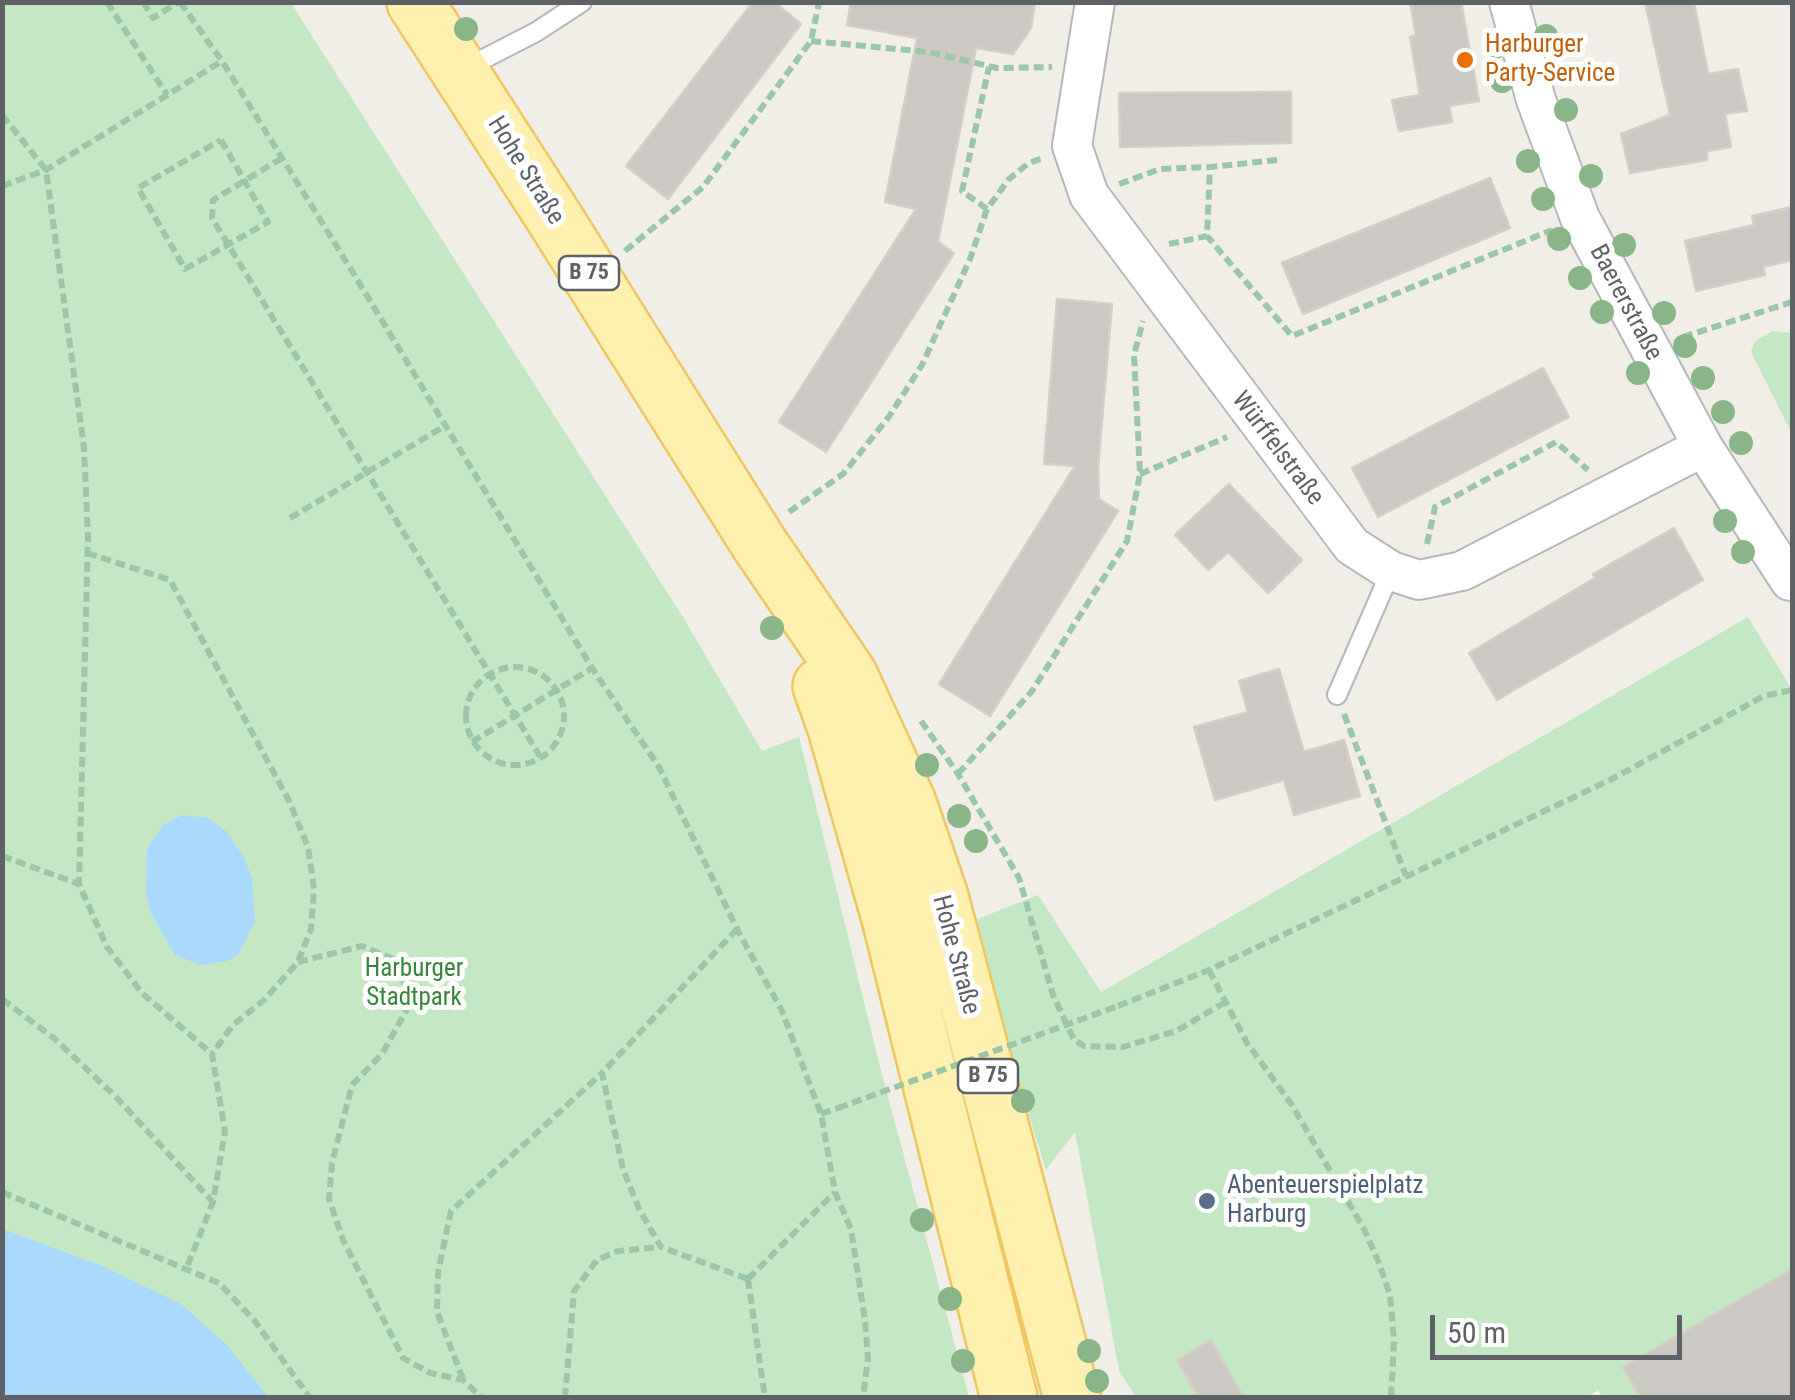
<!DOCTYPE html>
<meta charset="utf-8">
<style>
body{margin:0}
#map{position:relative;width:1795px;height:1400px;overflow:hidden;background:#f0eee7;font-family:"Roboto Condensed",sans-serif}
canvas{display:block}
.frame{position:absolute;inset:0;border:5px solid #5e6267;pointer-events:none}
.scale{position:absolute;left:1430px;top:1315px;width:252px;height:45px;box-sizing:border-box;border:5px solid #5e6267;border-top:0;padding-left:12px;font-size:30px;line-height:35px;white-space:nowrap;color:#5e6267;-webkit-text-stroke:8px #fff;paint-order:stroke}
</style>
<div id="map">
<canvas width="1795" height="1400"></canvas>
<div class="frame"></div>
<div class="scale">50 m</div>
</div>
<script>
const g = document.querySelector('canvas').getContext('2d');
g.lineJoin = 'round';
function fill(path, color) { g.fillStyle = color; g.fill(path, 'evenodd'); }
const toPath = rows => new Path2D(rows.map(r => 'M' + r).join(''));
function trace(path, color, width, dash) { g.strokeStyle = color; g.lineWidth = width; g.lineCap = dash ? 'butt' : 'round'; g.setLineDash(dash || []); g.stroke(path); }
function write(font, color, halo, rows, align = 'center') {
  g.font = font + ' "Roboto Condensed",sans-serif'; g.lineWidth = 10; g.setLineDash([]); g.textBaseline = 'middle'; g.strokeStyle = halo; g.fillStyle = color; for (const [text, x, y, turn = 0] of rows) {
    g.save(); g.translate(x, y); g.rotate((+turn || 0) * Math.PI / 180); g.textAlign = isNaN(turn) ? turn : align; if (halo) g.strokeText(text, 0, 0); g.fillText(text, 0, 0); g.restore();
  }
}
fill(toPath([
 [2,3,291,3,681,614,762,751,799,737,881,1071,969,1397,3,1397],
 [1772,331,1792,333,1792,434,1751,352,1755,341],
 [1748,617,1792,690,1792,1397,1603,1398,1598,1390,1586,1398,1136,1397,1119,1371,1075,1132,1046,1170,999,1017,975,920,1038,895,1101,992]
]), '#c4e7c4');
fill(toPath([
 [182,815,208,818,226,831,243,856,252,877,255,921,238,955,227,961,201,965,175,955,151,913,146,895,147,849,163,825],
 [2,1229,100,1265,181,1304,227,1345,268,1397,3,1397]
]), '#a9dafe');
const building = toPath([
 [753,2,774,2,801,24,668,199,626,166,753,2],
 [851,2,1035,2,1031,28,1013,54,976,48,938,242,954,253,826,452,779,422,916,209,885,202,917,38,847,25,851,2],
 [1410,2,1461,2,1479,101,1449,106,1452,122,1399,131,1392,100,1420,95,1410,37,1416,35,1410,2],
 [1645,2,1694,2,1708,74,1738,69,1747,111,1725,114,1731,147,1707,151,1707,160,1630,173,1621,134,1670,115,1645,2],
 [1291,92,1291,143,1120,147,1119,93,1291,92],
 [1490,178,1510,228,1303,314,1282,263,1490,178],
 [1792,207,1792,260,1763,267,1765,275,1696,291,1685,241,1754,225,1752,216,1792,207],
 [1057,299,1112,304,1098,468,1099,499,1118,511,990,716,939,684,1075,466,1044,464,1057,299],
 [1543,368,1569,417,1378,517,1352,468,1543,368],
 [1229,484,1302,560,1268,593,1228,552,1208,570,1175,535,1229,484],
 [1674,528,1703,580,1497,700,1469,653,1595,578,1593,574,1674,528],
 [1279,669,1304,752,1344,740,1360,796,1294,815,1284,780,1215,800,1194,727,1248,712,1239,681,1279,669],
 [1792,1269,1792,1398,1641,1398,1623,1367,1792,1269],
 [1211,1340,1244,1398,1199,1398,1177,1360,1211,1340]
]);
fill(building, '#ccc9c4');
trace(building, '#d5d0c5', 2.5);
const service = toPath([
 [466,68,536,32,582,2],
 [1337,695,1391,571]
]);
const minor = toPath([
 [1095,2,1072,146,1089,195,1352,546,1391,571,1419,580,1462,571,1703,447],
 [1509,2,1536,100,1580,218,1703,447,1790,581]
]);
const primary = toPath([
 [415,2,548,208,760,545,849,675,908,803,940,897,1072,1398],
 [821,686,836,728,891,922,1009,1398]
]);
trace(service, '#b4b7bb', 22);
trace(minor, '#b4b7bb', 42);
trace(primary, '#f0c660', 60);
trace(toPath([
 [107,2,167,95],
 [143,2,153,18,179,2],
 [180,2,222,61,352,271,592,668,659,767,737,929,782,1011,821,1114,835,1192,851,1229,865,1320,868,1359,863,1398],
 [811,41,929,52,997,68,1052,67],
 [2,115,46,170,84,448,88,537,79,884,107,947,142,993,212,1054,225,1131,213,1202,187,1267],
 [221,140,268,222,185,269,138,188,221,140],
 [282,158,213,200,212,218,541,758],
 [1277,160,1210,167,1207,236,1292,336,1552,230],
 [1119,184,1160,169,1210,167],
 [2,186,46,170,222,61],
 [987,209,962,191,989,67],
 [1169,244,1207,236],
 [625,251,703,187,811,41,819,2],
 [1683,337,1792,302],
 [1140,474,1227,437],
 [789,512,843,474,888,418,922,365,970,259,987,209,1009,179,1029,163,1043,158],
 [290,518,443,427],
 [1427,544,1435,507,1556,442,1588,470],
 [87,553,170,580,289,801,308,847,314,889,311,929,298,962,264,1000,233,1025,212,1054],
 '466 716a49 49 0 1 1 98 0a49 49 0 1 1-98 0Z',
 [1344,714,1406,876],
 [921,721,958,774,1019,878,1053,995,1074,1040,1084,1046,1123,1047,1176,1031,1224,1003],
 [472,742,592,668],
 [958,774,1032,691,1127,541,1140,474,1134,355,1143,321],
 [2,856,79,884],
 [737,929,602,1073,623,1169,639,1209,661,1247,748,1279],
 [298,962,362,946,398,961,410,1004,382,1054,352,1085,332,1163,329,1199,343,1240,403,1358,430,1373,463,1380,482,1398],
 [1209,970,1247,1043,1292,1105,1365,1231,1379,1263,1390,1295,1394,1341,1391,1398],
 [2,999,55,1039,116,1097,212,1201],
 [1118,1006,1209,970,1610,780,1764,696,1792,690],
 [821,1114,838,1108],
 [2,1192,219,1283,254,1320,310,1398],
 [748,1279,835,1192],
 [748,1279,765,1398],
 [463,1379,437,1312,438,1272,451,1211,601,1074],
 [565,1398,574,1291,597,1260,618,1251,660,1247]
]), '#9bc6a8', 6, [10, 5]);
trace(service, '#fff', 18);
trace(minor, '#fff', 38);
trace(primary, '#fef0ae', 55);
trace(toPath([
 [838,1108,1118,1006]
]), '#9bc6a8', 6, [10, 5]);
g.fillStyle = '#8ab588';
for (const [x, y] of [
 [466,29],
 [1546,36],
 [1495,47],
 [1502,81],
 [1566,110],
 [1528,161],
 [1591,176],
 [1543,199],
 [1559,239],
 [1624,245],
 [1580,278],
 [1602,312],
 [1664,313],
 [1685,346],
 [1638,373],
 [1703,378],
 [1723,412],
 [1741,443],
 [1725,521],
 [1743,552],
 [772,628],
 [927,765],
 [959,816],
 [976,841],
 [1023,1101],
 [922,1220],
 [950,1299],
 [1089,1351],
 [963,1361],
 [1097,1381]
]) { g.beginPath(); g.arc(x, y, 12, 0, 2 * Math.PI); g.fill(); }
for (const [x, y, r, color] of [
 [1465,60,10,"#e8710a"],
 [1207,1201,10,"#5c6f8a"]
]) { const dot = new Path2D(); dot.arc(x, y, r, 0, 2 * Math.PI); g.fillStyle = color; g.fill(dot); trace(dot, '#fff', 4); }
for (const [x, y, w] of [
 [589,273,60],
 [988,1076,60]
]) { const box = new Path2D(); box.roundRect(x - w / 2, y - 17, w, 34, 8); g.fillStyle = '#fff'; g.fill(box); trace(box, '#5e6267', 2.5); }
write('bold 22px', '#5e6267', null, [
 ["B 75",589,273],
 ["B 75",988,1076]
]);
write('25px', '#c56008', '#fff', [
 ["Harburger",1485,46],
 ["Party-Service",1485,75]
], 'left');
write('25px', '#5e6267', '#fff', [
 ["Hohe Straße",525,171,58],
 ["Baererstraße",1625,303,62],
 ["Würffelstraße",1277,449,53],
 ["Hohe Straße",955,955,75]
]);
write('25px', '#36863a', '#fff', [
 ["Harburger",414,970],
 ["Stadtpark",414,999]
]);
write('25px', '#4e5e75', '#fff', [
 ["Abenteuerspielplatz",1227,1187],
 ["Harburg",1227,1216]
], 'left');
</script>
